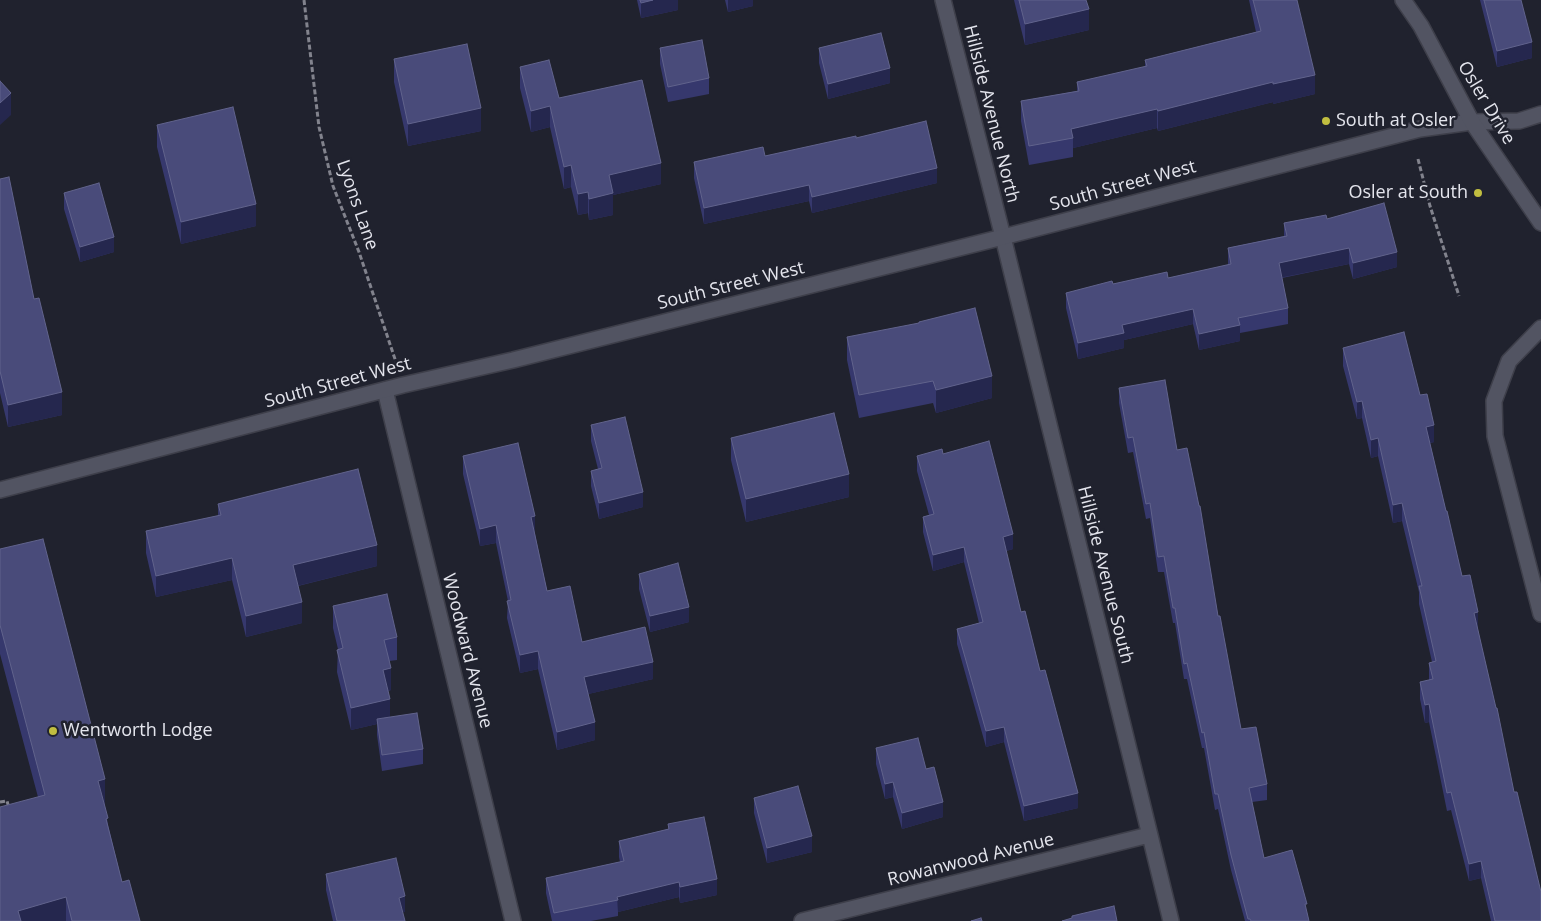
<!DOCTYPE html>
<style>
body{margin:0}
canvas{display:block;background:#20222e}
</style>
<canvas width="1541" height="921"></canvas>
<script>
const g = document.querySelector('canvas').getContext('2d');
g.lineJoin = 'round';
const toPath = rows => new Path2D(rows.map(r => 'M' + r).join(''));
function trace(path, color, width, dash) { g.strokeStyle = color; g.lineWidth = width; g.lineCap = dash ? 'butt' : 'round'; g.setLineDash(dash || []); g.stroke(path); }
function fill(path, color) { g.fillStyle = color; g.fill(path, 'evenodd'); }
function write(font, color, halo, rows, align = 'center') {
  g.font = font + ' "Open Sans",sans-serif'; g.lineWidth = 5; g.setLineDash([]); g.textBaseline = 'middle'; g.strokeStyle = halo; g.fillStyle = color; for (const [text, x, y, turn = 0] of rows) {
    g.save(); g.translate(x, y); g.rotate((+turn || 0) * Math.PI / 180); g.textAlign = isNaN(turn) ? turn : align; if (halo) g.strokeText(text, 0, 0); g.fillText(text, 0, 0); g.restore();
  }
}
const minor = toPath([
 [943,0,1003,237,1171,921],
 [1472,122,1519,121,1541,114],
 [1541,328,1509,361,1494,401,1495,436,1541,614],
 [385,390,513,921],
 [802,921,1149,835]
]);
const tertiary = toPath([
 [0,490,403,385,513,360,1003,237,1420,129,1472,122]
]);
const secondary = toPath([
 [1403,0,1421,26,1472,122,1541,223]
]);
trace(minor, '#3e3f4a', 18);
trace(tertiary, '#3e3f4a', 18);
trace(secondary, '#3e3f4a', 18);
trace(toPath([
 [304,0,319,127,333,186,359,252,397,365],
 [1418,159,1430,206,1459,296],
 [0,802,7,801,9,808]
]), '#82838d', 3, [5, 2.5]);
trace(minor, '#525462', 15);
trace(tertiary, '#525462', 15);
trace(secondary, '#525462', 15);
fill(toPath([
 [637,0,678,0,678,10,641,18],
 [725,0,753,0,753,6,728,12],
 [1014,0,1086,0,1089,30,1025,45],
 [1249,0,1297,0,1315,94,1273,104,1273,102,1158,131,1157,128,1073,148,1073,157,1029,165,1021,121,1021,101,1077,91,1077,82,1145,67,1145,60,1256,32],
 [1480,0,1521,0,1532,58,1497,67],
 [660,48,709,78,709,94,668,102,660,64],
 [819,48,890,83,828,99,819,63],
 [394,59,481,131,408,146,394,82],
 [520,67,559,98,661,184,613,195,613,215,589,220,588,213,578,215,571,187,564,189,550,127,531,132,520,88],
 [157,125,256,226,181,244,157,147],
 [856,138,937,183,812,213,809,201,704,224,694,178,694,162,765,156],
 [0,179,34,299,62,415,8,427,0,393],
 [64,193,114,252,80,262,64,209],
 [1327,219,1397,267,1353,279,1349,264,1282,278,1288,308,1288,324,1240,333,1240,341,1199,350,1193,324,1124,340,1124,348,1078,359,1066,308,1066,293,1113,284,1168,278,1228,265,1228,248,1284,236,1284,223],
 [847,337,992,398,936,413,933,403,859,418,847,360],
 [1343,348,1420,395,1434,442,1430,443,1446,511,1462,576,1478,630,1541,921,1491,921,1481,878,1469,881,1451,810,1447,811,1429,722,1425,723,1420,699,1420,682,1429,680,1429,663,1432,662,1419,604,1419,592,1402,521,1393,523,1378,456,1371,458,1362,418,1357,419,1343,366],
 [1119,388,1177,450,1218,616,1241,729,1267,784,1267,800,1252,802,1264,858,1307,912,1309,921,1245,921,1231,870,1218,809,1215,810,1204,748,1202,748,1187,679,1184,679,1175,623,1173,623,1164,572,1158,572,1150,518,1146,519,1133,452,1128,453,1119,403],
 [591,425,643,507,599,519,591,486,591,471,598,469,591,441],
 [731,438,849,497,746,522,731,460],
 [943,454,1013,549,1006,551,1021,612,1040,671,1078,808,1024,821,1004,742,986,747,957,644,957,629,979,623,964,562,933,571,923,532,923,517,929,515,917,471,917,456],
 [463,456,535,534,547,591,582,642,653,679,588,694,595,740,557,750,538,669,520,673,507,618,508,601,496,543,480,546,463,474],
 [218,504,377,566,298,586,302,623,246,637,232,580,156,597,146,553,146,531,218,516],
 [0,549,105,807,108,825,122,882,140,921,0,921,38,797,0,654],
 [639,574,689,622,650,632,639,589],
 [333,606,397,637,397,660,389,661,391,690,388,691,390,717,423,749,423,764,382,771,377,735,377,724,351,730,337,672,338,649,333,628],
 [876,748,926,769,943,817,902,829,893,797,885,799,876,764],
 [754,798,812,852,767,863,754,813],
 [668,824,717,895,680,903,679,897,618,912,618,916,591,921,552,921,546,893,546,878,620,862,619,857,619,841,668,829],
 [326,874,405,912,402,912,405,921,333,921,326,890]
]), '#36386d');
fill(toPath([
 [653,0,678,0,678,10,641,18,641,3],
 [728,0,753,0,753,6,728,12],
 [1089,9,1089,30,1025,45,1025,24],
 [1532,42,1532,58,1497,67,1497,51],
 [890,68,890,83,828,99,828,84],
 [1315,75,1315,94,1273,104,1273,84],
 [1273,82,1273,102,1158,131,1158,111],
 [11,93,11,115,0,125,0,103],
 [550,106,550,127,531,132,531,111],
 [481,108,481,131,408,146,408,124],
 [1157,109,1157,128,1073,148,1073,138,1071,129],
 [661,163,661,184,613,195,613,215,589,220,589,199,609,175],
 [571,165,571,187,564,189,564,167],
 [937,168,937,183,812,213,812,197],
 [809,185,809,201,704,224,704,208],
 [588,192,588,213,578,215,578,194],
 [256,204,256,226,181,244,181,222],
 [114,237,114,252,80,262,80,247],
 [1349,248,1349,264,1279,278,1279,263],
 [1397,252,1397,267,1353,279,1353,263],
 [1193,309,1193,324,1124,340,1124,348,1078,359,1078,343,1122,325],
 [1240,325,1240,341,1199,350,1199,334],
 [992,376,992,398,936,413,936,390],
 [62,392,62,415,8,427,8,405],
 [1362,401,1362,418,1357,419,1357,402],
 [1434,425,1434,442,1426,444,1426,427],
 [1378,438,1378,456,1371,458,1371,440],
 [849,474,849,497,746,522,746,499],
 [643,492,643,507,599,519,599,503],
 [1402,503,1402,521,1393,523,1393,505],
 [535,516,535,534,531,535,531,517],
 [496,525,496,543,480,546,480,529],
 [1013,534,1013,549,1003,552,1003,537],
 [377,545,377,566,293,587,293,565],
 [964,547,964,562,933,571,933,555],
 [232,558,232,580,156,597,156,576],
 [302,602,302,623,246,637,246,616],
 [689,607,689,622,650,632,650,616],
 [1478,612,1478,630,1474,631,1474,613],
 [538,651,538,669,520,673,520,655],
 [653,662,653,679,584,695,584,677],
 [391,668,391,690,383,692,383,670],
 [390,699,390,722,377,719,377,724,351,730,351,708],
 [1429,704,1429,722,1425,723,1425,705],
 [595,722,595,740,557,750,557,732],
 [1004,727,1004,742,986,747,986,731],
 [105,779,105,808,98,781],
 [893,782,893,797,885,799,885,784],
 [1078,793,1078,808,1024,821,1024,806],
 [943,802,943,817,902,829,902,813],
 [812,836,812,852,767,863,767,848],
 [1481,861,1481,878,1469,881,1469,864],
 [717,879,717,895,680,903,680,887],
 [679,882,679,897,618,912,617,897],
 [405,896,405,912,399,913,399,898],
 [66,897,66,921,18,921,18,911]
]), '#25274e');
const building = toPath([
 [640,0,653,0,641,3,640,0],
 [1019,0,1086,0,1089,9,1025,24,1019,0],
 [1253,0,1297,0,1315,75,1273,84,1273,82,1158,111,1157,109,1071,129,1073,138,1029,146,1021,101,1079,91,1077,82,1147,66,1145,60,1261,31,1253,0],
 [1484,0,1521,0,1532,42,1497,51,1484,0],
 [881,33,890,68,828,84,819,48,881,33],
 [702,40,709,78,668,87,660,48,702,40],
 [467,44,481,108,408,124,394,59,467,44],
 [549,60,559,98,642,80,661,163,609,175,613,193,589,199,588,192,578,194,571,165,564,167,550,106,531,111,520,67,549,60],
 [0,81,11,93,0,103,0,81],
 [233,107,256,204,181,222,157,125,233,107],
 [926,121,937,168,812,197,809,185,704,208,694,162,763,147,765,156,856,136,856,138,926,121],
 [9,177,34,299,39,298,62,392,8,405,0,371,0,179,9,177],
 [99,183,114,237,80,247,64,193,99,183],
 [1384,203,1397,252,1353,263,1349,248,1279,263,1288,308,1238,318,1240,325,1199,334,1193,309,1122,325,1124,333,1078,343,1066,293,1112,281,1113,284,1167,272,1168,278,1231,264,1228,248,1287,236,1284,223,1326,215,1327,219,1384,203],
 [975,308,992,376,936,390,933,381,859,395,847,337,919,323,919,322,975,308],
 [1404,332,1420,395,1427,394,1434,425,1426,427,1446,511,1447,511,1462,576,1470,575,1478,612,1474,613,1496,708,1497,708,1514,792,1517,792,1541,892,1541,921,1495,921,1481,861,1469,864,1451,792,1447,793,1429,704,1425,705,1420,682,1433,679,1429,663,1436,661,1419,586,1422,586,1402,503,1393,505,1378,438,1371,440,1362,401,1357,402,1343,348,1404,332],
 [1165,380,1177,450,1187,448,1199,506,1200,506,1218,616,1220,616,1241,729,1256,727,1267,784,1249,788,1264,858,1292,850,1307,904,1305,904,1309,921,1251,921,1250,919,1248,919,1231,855,1218,794,1215,794,1204,732,1202,733,1187,663,1184,664,1175,608,1173,608,1164,556,1158,557,1150,503,1146,504,1133,437,1128,438,1119,388,1165,380],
 [834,413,849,474,746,499,731,438,834,413],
 [625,417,643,492,599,503,591,471,602,468,591,425,625,417],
 [989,441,1013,534,1003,537,1021,612,1025,611,1040,671,1045,670,1078,793,1024,806,1004,727,986,731,957,629,983,622,964,547,933,555,923,517,934,514,917,456,942,449,943,454,989,441],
 [518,443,535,516,531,517,547,591,570,586,582,642,645,627,653,662,584,677,595,722,557,732,538,651,520,655,507,601,511,600,496,525,480,529,463,456,518,443],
 [358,469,377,545,293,565,302,602,246,616,232,558,156,576,146,531,221,515,218,504,358,469],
 [43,539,105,779,98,781,108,818,106,819,122,882,129,880,140,921,72,921,66,897,18,911,21,921,0,921,0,807,45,795,0,625,0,549,43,539],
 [678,563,689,607,650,616,639,574,678,563],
 [387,594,397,637,384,640,391,668,383,670,390,699,351,708,337,650,343,648,333,606,387,594],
 [417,713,423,749,382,755,377,719,417,713],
 [918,738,926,769,934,767,943,802,902,813,893,782,885,784,876,748,918,738],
 [798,786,812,836,767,848,754,798,798,786],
 [704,817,717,879,680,887,679,882,617,897,618,900,554,913,546,878,624,861,619,841,669,829,668,824,704,817],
 [396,858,405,896,399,898,405,921,337,921,326,874,396,858],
 [1114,906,1117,921,1062,921,1072,918,1072,916,1114,906],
 [981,918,982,921,971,921,981,918]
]);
fill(building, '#494b7a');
trace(building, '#61638c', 1);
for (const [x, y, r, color] of [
 [1326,121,5,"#c1be40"],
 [1478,193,5,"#c1be40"],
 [53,731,5,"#c1be40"]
]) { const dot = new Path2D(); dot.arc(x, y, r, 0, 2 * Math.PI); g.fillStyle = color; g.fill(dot); trace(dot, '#20222e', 2); }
write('18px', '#e4e5ed', '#20222e', [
 ["Osler Drive",1486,103,59],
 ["Hillside Avenue North",991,114,76],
 ["South Street West",1123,186,-15],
 ["Lyons Lane",357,205,71],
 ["South Street West",731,286,-14],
 ["South Street West",338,383,-15],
 ["Hillside Avenue South",1105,575,76],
 ["Woodward Avenue",467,651,76],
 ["Rowanwood Avenue",971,860,-14]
]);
write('18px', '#e4e5ed', '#20222e', [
 ["South at Osler",1336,121],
 ["Osler at South",1468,193,"right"],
 ["Wentworth Lodge",63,731]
], 'left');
</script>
